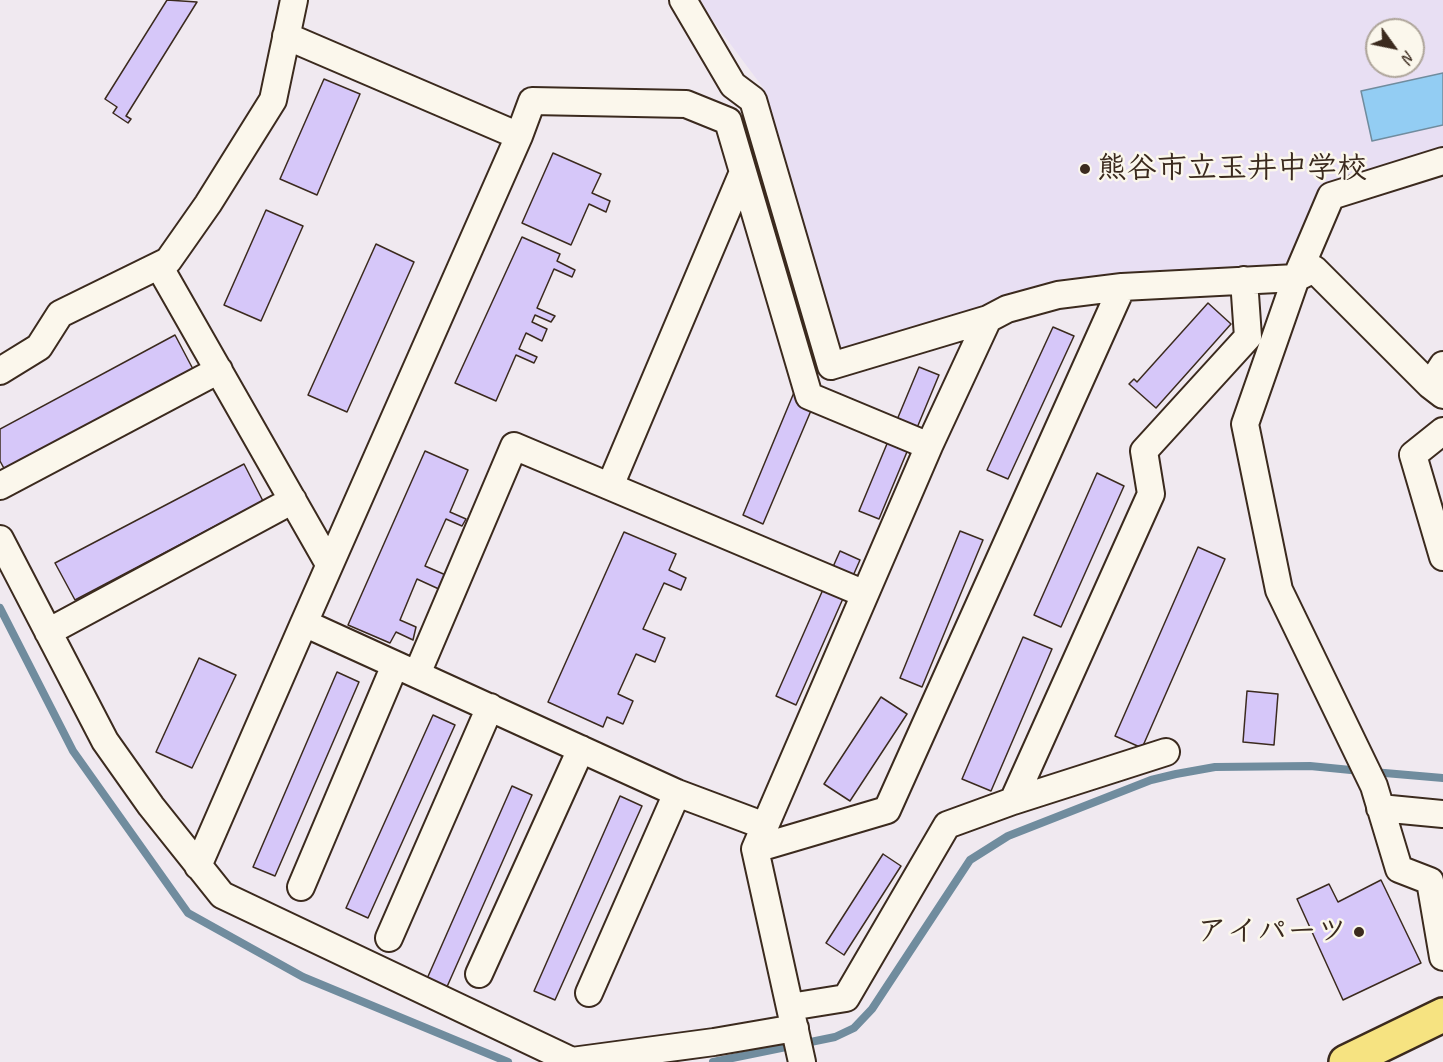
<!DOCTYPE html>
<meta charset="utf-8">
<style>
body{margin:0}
#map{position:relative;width:1443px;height:1062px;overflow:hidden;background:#f0e9f0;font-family:Caveat,sans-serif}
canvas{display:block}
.north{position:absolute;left:1365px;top:18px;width:60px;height:60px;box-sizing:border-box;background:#fbf7ec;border:2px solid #aea59a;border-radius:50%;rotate:123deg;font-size:16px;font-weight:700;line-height:24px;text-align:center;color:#3b2a1e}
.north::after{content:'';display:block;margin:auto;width:21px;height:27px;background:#3b2a1e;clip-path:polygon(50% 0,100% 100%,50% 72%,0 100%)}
</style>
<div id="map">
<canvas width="1443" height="1062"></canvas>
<div class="north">N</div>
</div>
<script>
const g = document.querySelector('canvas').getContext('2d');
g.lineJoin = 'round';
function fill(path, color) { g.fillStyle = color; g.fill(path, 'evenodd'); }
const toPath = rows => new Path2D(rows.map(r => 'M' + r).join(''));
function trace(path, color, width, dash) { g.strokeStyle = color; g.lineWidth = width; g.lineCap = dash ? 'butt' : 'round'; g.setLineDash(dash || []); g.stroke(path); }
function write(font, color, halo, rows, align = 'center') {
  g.font = font + ' Caveat,"Klee One",sans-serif'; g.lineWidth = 5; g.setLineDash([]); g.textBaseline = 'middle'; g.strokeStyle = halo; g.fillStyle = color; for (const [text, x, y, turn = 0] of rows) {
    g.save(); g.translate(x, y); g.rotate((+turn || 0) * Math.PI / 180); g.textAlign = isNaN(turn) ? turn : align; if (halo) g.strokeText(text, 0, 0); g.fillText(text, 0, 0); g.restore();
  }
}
fill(toPath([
 [701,0,1443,0,1443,152,1328,185,1284,269,1066,278,852,349,833,345,764,89,708,14],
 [1377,30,1413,30,1413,66,1377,66]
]), '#e8dff3');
const water = toPath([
 [1443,73,1443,125,1372,141,1361,91,1443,73]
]);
fill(water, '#93cdf3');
trace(water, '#708c9e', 1.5);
trace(toPath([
 [0,608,73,751,188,913,303,977,508,1062],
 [1373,772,1443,778],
 [713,1062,835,1037,854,1028,872,1009,970,860,1008,836,1151,780,1176,774,1215,767,1310,766,1361,771]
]), '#708c9e', 8);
const building = toPath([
 [167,0,197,2,126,116,131,119,128,123,113,113,117,107,105,99,167,0],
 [324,79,360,94,317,195,280,179,324,79],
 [553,153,601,174,592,193,610,201,606,212,589,204,571,245,522,223,553,153],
 [266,210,303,226,261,321,224,305,266,210],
 [522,237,560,254,557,261,575,270,572,277,554,269,537,308,555,316,551,322,535,315,532,322,547,329,542,341,526,333,519,349,537,357,534,363,516,355,496,401,455,383,522,237],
 [376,244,414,262,347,412,308,395,376,244],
 [1208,303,1231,324,1156,408,1129,384,1134,379,1137,382,1208,303],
 [1053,327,1074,336,1008,479,987,470,1053,327],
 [175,335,194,371,6,472,0,461,0,429,175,335],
 [919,367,939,375,879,519,859,511,919,367],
 [800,378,821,387,763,524,743,515,800,378],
 [425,451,468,470,450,512,466,519,462,526,446,519,425,566,448,576,441,590,417,579,400,620,416,627,413,640,396,632,390,643,348,625,425,451],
 [244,464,263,501,75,600,55,563,244,464],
 [1097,473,1124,486,1061,627,1034,615,1097,473],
 [960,531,983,540,922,687,900,678,960,531],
 [624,532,676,554,669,570,686,578,681,590,664,583,643,629,665,638,655,662,636,654,618,694,633,701,623,724,607,717,603,727,548,702,624,532],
 [1198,547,1225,559,1142,748,1115,736,1198,547],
 [840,551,860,560,796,705,776,696,840,551],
 [1023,637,1052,649,991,791,962,779,1023,637],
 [199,658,236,675,192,768,156,752,199,658],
 [337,672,359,682,275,876,253,867,337,672],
 [1247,691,1278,694,1274,745,1243,742,1247,691],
 [881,697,907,714,850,801,824,784,881,697],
 [433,715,455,725,368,918,346,908,433,715],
 [512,786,532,795,446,989,426,981,512,786],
 [620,796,642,806,555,1000,534,991,620,796],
 [883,854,901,866,844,955,826,943,883,854],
 [1381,880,1421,963,1343,1000,1297,899,1329,884,1338,902,1381,880]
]);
fill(building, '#d6c7f9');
trace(building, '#3b2a1e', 1.5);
const minor = toPath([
 [683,0,733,85,753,100,831,366,988,319,929,446,755,849,802,1062],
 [286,36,519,136],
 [1443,161,1331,196,1296,278,1245,424,1279,590,1374,786,1399,869,1430,881,1443,957],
 [159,266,329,564],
 [988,319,1007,309,1058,295,1122,287,1296,278,1314,269,1430,385,1443,395],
 [0,371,39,347,60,314,168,261,208,204,273,100,294,0],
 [1430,385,1443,365],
 [1443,431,1413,455,1443,557],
 [0,486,219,370],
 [610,486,743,172],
 [0,539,105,741,151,806,222,895,572,1061,714,1042,795,1028],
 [304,623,519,136,532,101,686,104,728,121,809,396,929,446],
 [48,632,293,500],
 [417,674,514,446,865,594],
 [1013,801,1166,752],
 [1380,808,1443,814],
 [755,849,887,810,1122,287],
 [198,866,304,623,677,793,765,826],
 [301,887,395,665],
 [389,938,490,707],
 [479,974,581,749],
 [589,993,677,793],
 [790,1007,846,998,947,825,1013,801,1151,494,1144,451,1248,337,1244,280]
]);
const highway = toPath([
 [1346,1062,1443,1015]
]);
trace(minor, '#3b2a1e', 30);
trace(highway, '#3b2a1e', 38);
trace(minor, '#fbf7ec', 26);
trace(highway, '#f6e381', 33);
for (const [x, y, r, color] of [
 [1085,169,6,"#3b2a1e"],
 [1359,932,6,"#3b2a1e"]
]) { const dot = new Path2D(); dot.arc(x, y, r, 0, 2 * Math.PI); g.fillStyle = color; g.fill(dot); trace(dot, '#fbf7ec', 2); }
write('bold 30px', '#3b2a1e', '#fbf7ec', [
 ["熊谷市立玉井中学校",1097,169],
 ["アイパーツ",1347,932,"right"]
], 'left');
</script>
